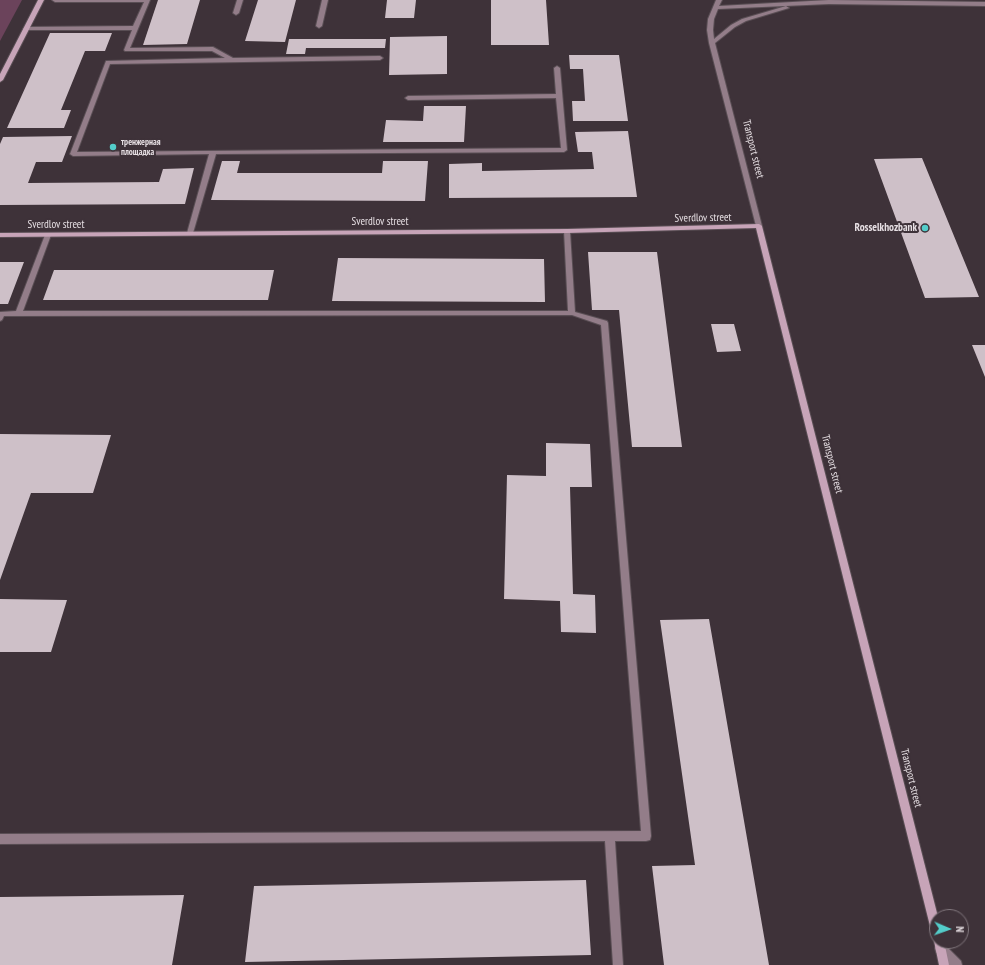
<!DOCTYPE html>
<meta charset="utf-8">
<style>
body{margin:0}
#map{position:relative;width:985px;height:965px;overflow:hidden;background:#3e3239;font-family:"PT Sans Narrow",sans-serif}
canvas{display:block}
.north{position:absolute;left:929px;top:909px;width:40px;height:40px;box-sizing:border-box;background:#3e3239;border:1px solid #81777d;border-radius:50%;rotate:92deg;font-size:11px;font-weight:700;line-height:16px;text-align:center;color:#e6dfe3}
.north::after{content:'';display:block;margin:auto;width:14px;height:18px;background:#53cdca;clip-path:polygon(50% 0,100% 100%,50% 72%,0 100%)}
</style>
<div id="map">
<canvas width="985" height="965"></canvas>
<div class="north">N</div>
</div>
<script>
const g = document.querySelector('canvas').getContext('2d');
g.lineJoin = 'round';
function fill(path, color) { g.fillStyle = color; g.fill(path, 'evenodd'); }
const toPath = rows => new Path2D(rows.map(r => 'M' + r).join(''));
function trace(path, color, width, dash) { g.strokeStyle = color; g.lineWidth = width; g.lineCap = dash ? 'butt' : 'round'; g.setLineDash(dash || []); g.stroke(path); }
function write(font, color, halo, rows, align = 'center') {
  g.font = font + ' "PT Sans Narrow",sans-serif'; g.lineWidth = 4; g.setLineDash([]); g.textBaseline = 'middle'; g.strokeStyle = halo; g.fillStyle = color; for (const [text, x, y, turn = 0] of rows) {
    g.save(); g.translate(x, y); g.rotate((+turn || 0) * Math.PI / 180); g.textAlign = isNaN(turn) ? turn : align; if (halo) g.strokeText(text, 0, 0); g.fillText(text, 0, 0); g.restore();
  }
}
fill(toPath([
 [0,0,22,0,0,41]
]), '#6b435b');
fill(toPath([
 [158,0,200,0,187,44,143,45],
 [258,0,296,0,285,42,245,41],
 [387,0,416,0,414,18,385,18],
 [491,0,546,0,549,45,491,45],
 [50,33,112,33,105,51,85,51,61,110,71,110,64,128,7,128],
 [447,36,447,74,389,75,390,37],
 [289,39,386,39,385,48,306,48,305,54,286,54],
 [569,55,619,55,628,121,573,121,572,101,585,101,583,69,570,69],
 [424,106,466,106,464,142,383,142,386,120,423,121],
 [628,131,637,197,449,198,449,164,482,163,482,171,594,169,592,152,578,152,575,132],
 [72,136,62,162,36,162,28,183,159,182,163,169,194,168,185,204,0,205,0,144,3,137],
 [922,158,979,297,925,298,874,159],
 [222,161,240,161,237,173,382,173,383,161,428,161,425,201,211,200],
 [588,252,657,252,682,447,632,447,619,310,592,310],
 [338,258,544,259,545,302,332,301],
 [0,262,24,262,8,304,0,304],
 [54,270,274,270,268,300,43,300],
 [711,324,734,324,741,351,717,352],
 [972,345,985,345,985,377],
 [0,434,111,435,93,493,31,493,0,580],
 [546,443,590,444,592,487,570,487,573,594,595,595,596,633,561,632,560,601,504,599,507,475,546,476],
 [0,599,67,600,51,652,0,652],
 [709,619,769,965,664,965,652,866,695,865,660,620],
 [586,880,591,955,245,962,254,886],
 [184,895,172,965,0,965,0,897]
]), '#cec0c8');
const lane = toPath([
 [52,0,150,0,130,48,213,47,233,58,380,56,383,58,380,60,110,64,77,152,561,148,556,98,408,100,405,98,408,96,556,94,554,68,557,66,560,68,567,150,564,152,216,154,193,233,190,235,188,235,187,233,209,154,73,156,70,154,106,61,225,58,212,51,125,51,124,50,132,30,24,30,23,29,26,27,133,26,144,2,55,2,52,0],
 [237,0,243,0,239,13,236,15,233,13,237,0],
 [322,0,328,0,322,26,319,28,316,26,322,0],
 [565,229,567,229,570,231,575,312,607,321,608,323,651,836,650,840,646,841,615,841,623,965,613,965,605,841,0,844,0,834,641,831,601,325,572,315,4,316,2,320,0,321,0,312,16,311,45,235,48,233,51,235,23,311,568,311,564,231,565,229]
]);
const street = toPath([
 [716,0,722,0,719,6,829,0,985,2,985,6,829,4,718,9,714,19,713,30,714,39,731,25,742,19,786,6,789,8,746,21,735,27,715,43,762,226,759,228,756,226,709,43,707,30,708,19,716,0],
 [940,943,944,944,961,961,962,965,949,965,936,952,935,948,936,944,940,943]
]);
const secondary = toPath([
 [38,0,44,0,3,80,0,82,0,74,38,0],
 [759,224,762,226,938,917,937,941,944,941,949,965,939,965,934,941,935,938,932,934,756,228,567,233,0,237,0,233,567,229,759,224]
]);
trace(lane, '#594e54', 2);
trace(street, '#594e54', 2);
trace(secondary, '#594e54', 2);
fill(lane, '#937d89');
fill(street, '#937d89');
fill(secondary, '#c7a4b8');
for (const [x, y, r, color] of [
 [113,147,4,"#53cdca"],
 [925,228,4,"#53cdca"]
]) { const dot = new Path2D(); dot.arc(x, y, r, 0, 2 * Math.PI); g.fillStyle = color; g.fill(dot); trace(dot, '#3e3239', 1.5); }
write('bold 9px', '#e6dfe3', '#3e3239', [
 ["тренжерная",121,142],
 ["площадка",121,152]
], 'left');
write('11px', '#e6dfe3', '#3e3239', [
 ["Transport street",753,149,76],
 ["Sverdlov street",703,218,-1],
 ["Sverdlov street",380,222],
 ["Sverdlov street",56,225],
 ["Transport street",832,464,76],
 ["Transport street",911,778,76]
]);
write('bold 11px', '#e6dfe3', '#3e3239', [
 ["Rosselkhozbank",917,228]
], 'right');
</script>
